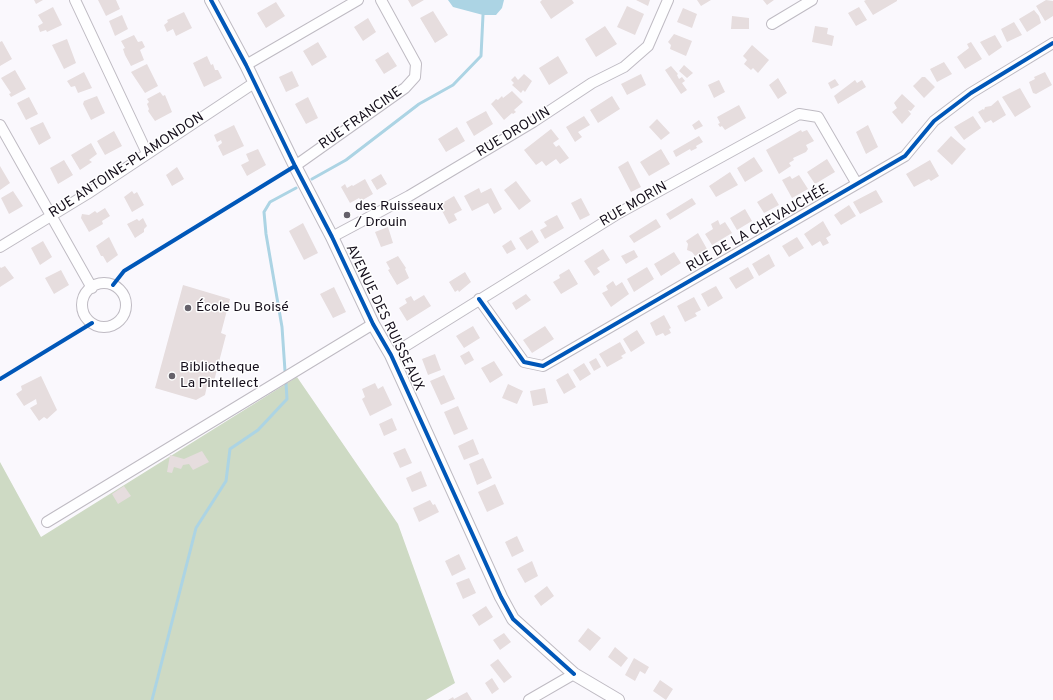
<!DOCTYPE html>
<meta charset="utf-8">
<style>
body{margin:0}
canvas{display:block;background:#faf8fd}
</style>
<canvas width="1053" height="700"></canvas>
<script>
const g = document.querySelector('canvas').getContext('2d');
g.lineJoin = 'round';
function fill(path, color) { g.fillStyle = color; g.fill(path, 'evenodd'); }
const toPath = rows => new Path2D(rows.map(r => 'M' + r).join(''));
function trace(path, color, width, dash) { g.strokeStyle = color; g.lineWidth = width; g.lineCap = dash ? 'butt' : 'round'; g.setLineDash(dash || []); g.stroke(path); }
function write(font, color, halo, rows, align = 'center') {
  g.font = font + ' Overpass,sans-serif'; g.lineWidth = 3; g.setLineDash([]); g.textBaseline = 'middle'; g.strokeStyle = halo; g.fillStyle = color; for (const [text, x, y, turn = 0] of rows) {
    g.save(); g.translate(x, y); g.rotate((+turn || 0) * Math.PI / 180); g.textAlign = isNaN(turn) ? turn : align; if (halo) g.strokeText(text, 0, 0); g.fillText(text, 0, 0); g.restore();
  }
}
fill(toPath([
 [297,377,398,524,455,683,426,700,0,700,0,462,41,537]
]), '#cedac4');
fill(toPath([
 [448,0,504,0,502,8,496,15,483,15,453,7]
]), '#acd4e4');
trace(toPath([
 [312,179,346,160,419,104,453,85,481,56,483,15],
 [285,371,282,327,266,234,264,212,270,202,296,188],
 [152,700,196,528,226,481,230,449,258,430,287,399,286,383]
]), '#acd4e4', 3);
fill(toPath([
 [34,0,43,0,36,4],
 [98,0,116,0,120,9,106,16],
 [408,0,424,0,412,7],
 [542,0,572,0,574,3,551,19,540,2],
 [636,0,650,0,648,6],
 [697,0,711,0,701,6],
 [763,0,774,0,767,5],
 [866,0,897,0,897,1,873,15,864,1],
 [1046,0,1053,1,1053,16,1045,21,1036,6],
 [276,2,285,16,266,28,257,13],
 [627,6,644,14,635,35,617,27],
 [53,7,62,25,47,32,46,30,40,32,38,26,43,23,38,15],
 [859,7,867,20,856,26,848,13],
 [683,8,697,14,692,28,677,22],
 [1034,10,1039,16,1041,23,1027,32,1019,19],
 [433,11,448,35,435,43,420,18],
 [184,12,192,28,176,36,173,29,167,32,164,25,168,22,167,20],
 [122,15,128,29,115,36,109,21],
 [732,16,749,18,749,29,731,29],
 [368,18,376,32,363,41,354,27],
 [1014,22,1022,35,1007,42,1001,29],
 [605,26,617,44,596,57,585,39],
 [815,26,828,28,827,34,834,36,832,46,812,42],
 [674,34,692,41,686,56,670,49,671,45,668,42],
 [134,35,138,42,142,41,145,47,140,50,144,60,131,66,125,55,123,49,125,48,121,41],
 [995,35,1002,47,989,56,980,42],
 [67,39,76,63,64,69,52,45],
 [2,41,12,59,0,66,0,42],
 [318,42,327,57,312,66,303,51],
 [971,42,982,59,965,69,957,57,969,48,967,44],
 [752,45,769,60,758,73,753,68,751,70,744,64,747,60,743,56],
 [388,52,397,66,384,74,375,60],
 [207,56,211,65,213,64,215,70,218,70,222,78,204,87,193,63],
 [558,56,568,73,549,85,539,68],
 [944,62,952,74,937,82,930,69],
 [147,64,158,86,145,93,131,72],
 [684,65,693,73,687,78,679,71],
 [671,66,678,74,677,75,679,79,682,77,685,81,682,83,687,90,681,94,665,70],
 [15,70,26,89,11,97,9,94,11,93,1,78],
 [292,71,299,86,286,92,279,77],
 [84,72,92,88,78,93,75,86,71,87,67,81],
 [1045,72,1052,85,1036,94,1033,93,1029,82,1035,79,1034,77],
 [524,74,532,81,525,92,523,90,521,93,512,85,514,83,511,80,515,76,518,80],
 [641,74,646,85,627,95,621,84],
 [922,77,925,77,935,87,924,98,913,86],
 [778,78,787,93,778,99,769,85],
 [835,79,839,85,831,89,828,83],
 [719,80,725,92,714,98,708,85],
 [855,80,857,83,862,80,866,87,838,104,834,96],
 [1020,88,1031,107,1015,117,1002,97],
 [512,91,523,102,514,110,516,112,513,114,512,113,504,120,491,104,496,99,498,100,502,96,503,98],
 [160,92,163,96,165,95,172,112,155,121,148,111,149,109,147,104,149,102,147,99],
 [902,94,915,106,911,111,908,110,911,114,902,124,892,112,897,108,894,103],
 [97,96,105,113,91,120,83,104,84,101],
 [612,96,620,109,598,123,590,110],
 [29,97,38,114,26,120,17,103],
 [308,97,318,118,306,124,295,104],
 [998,100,1006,115,993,123,991,120,985,123,978,112,983,109,984,110,985,107,991,106],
 [739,105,746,118,725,130,722,126,720,127,718,124,720,123,717,117],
 [486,111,493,124,474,136,466,122],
 [584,116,590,125,578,132,582,137,575,142,566,127],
 [973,116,981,128,964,140,954,127],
 [657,119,670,133,661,140,649,127],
 [699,120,703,126,695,130,692,125],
 [43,122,51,138,39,145,30,128],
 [234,125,244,146,223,156,218,146,222,143,221,140,217,142,214,135],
 [868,125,878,147,866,154,856,132],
 [457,127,465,141,446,152,438,139],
 [551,129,559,139,553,143,556,147,559,145,569,158,560,164,556,159,546,166,542,161,536,165,524,150],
 [801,130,802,132,807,130,814,141,806,145,808,149,806,152,793,158,794,160,789,163,791,166,779,174,766,150],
 [114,131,122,146,105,155,97,141],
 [699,136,703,142,696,146,697,148,691,151,690,149,676,157,673,151],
 [951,136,966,149,952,165,937,151],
 [91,143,97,154,89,160,92,162,80,170,71,155],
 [258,149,266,165,247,176,241,165,249,161,246,154],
 [661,149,670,164,649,176,640,162],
 [754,157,763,171,745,182,737,168],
 [827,159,835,172,815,184,807,172],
 [64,160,73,175,58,184,50,168],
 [930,160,939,176,931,181,929,179,914,187,906,174],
 [628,161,641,187,631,192,618,167],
 [0,166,10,183,0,190],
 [177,167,184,179,172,186,166,175],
 [730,172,738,185,716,197,709,186],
 [381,174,387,184,377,190,371,180],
 [799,175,808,189,792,198,782,180,790,176,792,179],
 [365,179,373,194,361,201,359,198,350,203,341,187,345,184,347,188,352,185,353,186],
 [516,181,531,201,519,210,504,190],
 [479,188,481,193,491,188,502,209,494,214,488,203,472,211,464,196],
 [876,190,883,202,860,214,853,202],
 [13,191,23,206,9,214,1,198],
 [132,191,134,194,137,192,144,205,132,212,124,197],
 [772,193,779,205,764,213,757,202],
 [454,196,462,210,454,214,457,220,449,224,439,205],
 [581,198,590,215,580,220,571,203],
 [692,198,696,204,670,220,666,214],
 [849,205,856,216,841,225,834,215],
 [105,208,110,216,102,221,103,224,89,232,81,218,82,214,89,215,95,211,97,213],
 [745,209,752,221,737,230,730,218],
 [557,215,564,228,545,239,540,230,547,226,544,222],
 [143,218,147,226,144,229,144,232,135,238,127,224,137,219,139,221],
 [656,219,661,227,634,243,629,236],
 [718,220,720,225,725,222,732,233,712,245,705,234,713,229,711,224],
 [823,221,831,235,826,238,829,243,823,246,820,241,812,246,804,234],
 [303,223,318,253,304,260,289,231],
 [388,227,393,243,381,247,375,232],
 [532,230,539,242,527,250,519,238],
 [698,233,707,249,695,256,692,252,687,250,688,244,686,241],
 [109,237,118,255,107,263,103,256,101,256,96,246],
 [797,237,804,248,789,257,782,246],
 [511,240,516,249,507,254,502,246],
 [43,241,52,257,40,265,31,248],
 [603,249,610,260,597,268,600,272,594,276,584,261],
 [634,250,638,257,626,264,621,256],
 [674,252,681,263,661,276,654,264],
 [769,254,775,266,759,276,752,264],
 [398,256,406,268,405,269,409,278,397,285,388,270,390,269,386,262],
 [5,266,14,278,0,287,0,267,1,268],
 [647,267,654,279,634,292,627,279],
 [748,267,754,278,736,289,729,278],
 [569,269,578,284,561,294,553,282,560,278,559,275],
 [61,270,69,285,54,294,45,278],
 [465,272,471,282,459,292,458,290,455,292,449,282],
 [613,281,616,286,622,282,629,294,611,307,602,293,608,290,606,286],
 [183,285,230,299,221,333,226,335,214,381,208,381,205,395,196,400,155,388],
 [716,286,723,298,708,307,701,294],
 [334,287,346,312,333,318,320,294],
 [526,294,531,300,516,310,512,303],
 [424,295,431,306,407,321,399,308,407,303,405,299,411,296,414,301],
 [694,297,701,310,695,313,697,316,685,322,677,306],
 [664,315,671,328,669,329,671,333,665,336,663,333,656,336,650,323],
 [473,326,480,338,464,348,456,336],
 [545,326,554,339,532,353,523,340],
 [637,330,645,343,631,352,623,339],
 [620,342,626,353,621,356,623,358,607,367,599,354],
 [469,351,474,360,465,365,460,356],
 [435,354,441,370,428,375,422,359],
 [596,358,601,367,594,371,589,362],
 [494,361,503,375,490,383,481,368],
 [584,363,591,374,580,381,573,370],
 [568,373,576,387,564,394,556,380],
 [444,375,455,399,441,405,430,381],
 [41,376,57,410,47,419,44,417,39,421,30,408,37,404,36,399,24,406,16,394,22,390,21,386],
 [375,383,378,389,383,386,392,405,370,416,362,399,365,397,362,389],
 [508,384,523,391,517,404,502,398],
 [545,388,548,403,533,406,530,391],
 [458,406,468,429,454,435,444,412],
 [392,418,397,430,384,436,379,424],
 [473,439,479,454,464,460,458,446],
 [405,448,412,463,400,468,393,453],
 [202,451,209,462,193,470,189,464,183,465,181,469,174,467,172,473,167,472,170,455,184,459],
 [483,458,492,478,477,485,469,464],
 [421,471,427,486,412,492,406,478],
 [495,484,504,504,487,512,478,492],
 [124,486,131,496,118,504,112,494],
 [430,500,433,505,435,504,439,512,419,522,413,508],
 [517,536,524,551,512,557,505,542],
 [459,554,466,569,452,576,445,561],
 [532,561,538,576,525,583,517,569],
 [469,578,476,593,463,599,456,583],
 [547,586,554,596,541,606,534,596],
 [486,606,493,617,479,626,472,615],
 [588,628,601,638,590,651,578,641],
 [504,633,511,642,500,650,493,640],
 [615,647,628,658,621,667,608,657],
 [634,658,649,667,645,674,640,671,635,681,625,675],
 [498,659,512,677,504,683,490,665],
 [492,678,499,689,492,694,485,683],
 [660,680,673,689,666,700,653,691],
 [467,692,472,700,448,700,453,697,454,699]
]), '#e6ddde');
const minor = toPath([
 [75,0,147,153],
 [772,24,812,0],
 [246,65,358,0],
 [0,125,92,288],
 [295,166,405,88,415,77,416,64,381,0],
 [332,237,409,196,533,122,592,83,624,67,648,46,668,0],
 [0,247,87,194,254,83],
 '82 305a22 22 0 1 1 44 0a22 22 0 1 1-44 0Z',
 [479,299,524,362,543,366,905,156,934,121,971,93,1053,43],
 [391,355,619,213,799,114,818,117,857,184],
 [47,522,373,324],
 [529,700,574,674]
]);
const tertiary = toPath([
 [211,0,246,65,295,166,332,237,373,324,391,355,501,597,513,619,574,674,618,700]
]);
trace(minor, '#bfbbc3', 12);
trace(tertiary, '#bfbbc3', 14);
trace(minor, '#fefeff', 10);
trace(tertiary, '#fefeff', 12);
trace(toPath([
 [211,0,246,65,295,166,332,237,373,324,391,355,501,597,513,619,574,674],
 [113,285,124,271,295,166],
 [479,299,524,362,543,366,905,156,934,121,971,93,1053,43],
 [0,379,92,323]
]), '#0057b8', 4);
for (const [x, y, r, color] of [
 [347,215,4,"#65616a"],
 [188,308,4,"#65616a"],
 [172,376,4,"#65616a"]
]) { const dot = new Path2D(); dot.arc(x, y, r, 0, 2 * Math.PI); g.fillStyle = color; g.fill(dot); trace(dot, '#fff', 1.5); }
write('14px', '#150f1b', '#fff', [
 ["RUE FRANCINE",361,119,-35],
 ["RUE DROUIN",514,133,-31],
 ["RUE ANTOINE-PLAMONDON",127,166,-33],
 ["RUE MORIN",634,205,-30],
 ["RUE DE LA CHEVAUCHÉE",758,229,-30],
 ["AVENUE DES RUISSEAUX",384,318,64]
]);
write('14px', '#150f1b', '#fff', [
 ["des Ruisseaux",355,207],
 ["/ Drouin",355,223],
 ["École Du Boisé",196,308],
 ["Bibliotheque",180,368],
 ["La Pintellect",180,384]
], 'left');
</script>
